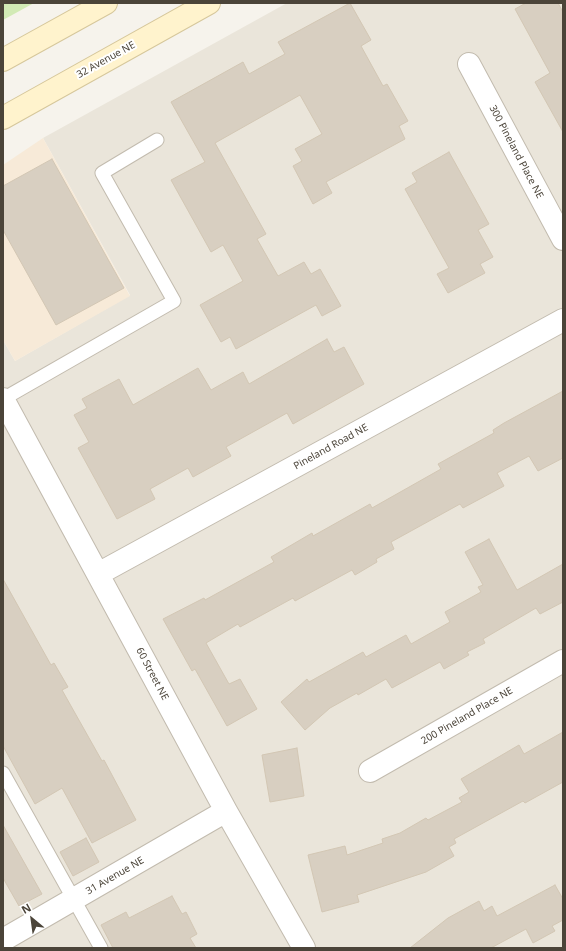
<!DOCTYPE html>
<style>
body{margin:0}
#map{position:relative;width:566px;height:951px;overflow:hidden;background:#f6f3ec;font-family:"Noto Sans",sans-serif}
canvas{display:block}
.frame{position:absolute;inset:0;border:4px solid #4b4439;pointer-events:none}
.north{position:absolute;left:12px;top:899px;width:40px;height:40px;-webkit-text-stroke:3px #fff;paint-order:stroke;rotate:331deg;font-size:11px;font-weight:700;line-height:16px;text-align:center;color:#4b4439}
.north::after{content:'';display:block;margin:auto;width:14px;height:18px;background:#4b4439;clip-path:polygon(50% 0,100% 100%,50% 72%,0 100%)}
</style>
<div id="map">
<canvas width="566" height="951"></canvas>
<div class="frame"></div>
<div class="north">N</div>
</div>
<script>
const g = document.querySelector('canvas').getContext('2d');
g.lineJoin = 'round';
function fill(path, color) { g.fillStyle = color; g.fill(path, 'evenodd'); }
const toPath = rows => new Path2D(rows.map(r => 'M' + r).join(''));
function trace(path, color, width, dash) { g.strokeStyle = color; g.lineWidth = width; g.lineCap = dash ? 'butt' : 'round'; g.setLineDash(dash || []); g.stroke(path); }
function write(font, color, halo, rows, align = 'center') {
  g.font = font + ' "Noto Sans",sans-serif'; g.lineWidth = 4; g.setLineDash([]); g.textBaseline = 'middle'; g.strokeStyle = halo; g.fillStyle = color; for (const [text, x, y, turn = 0] of rows) {
    g.save(); g.translate(x, y); g.rotate((+turn || 0) * Math.PI / 180); g.textAlign = isNaN(turn) ? turn : align; if (halo) g.strokeText(text, 0, 0); g.fillText(text, 0, 0); g.restore();
  }
}
fill(toPath([
 [287,3,563,3,563,948,3,948,3,340,15,361,130,295,43,138]
]), '#eae5da');
fill(toPath([
 [43,138,130,296,15,361,3,340,3,165]
]), '#f7ead8');
fill(toPath([
 [3,3,34,3,3,20]
]), '#d2eab5');
const building = toPath([
 [350,3,371,40,361,46,383,86,387,84,408,121,399,126,405,139,326,182,332,193,313,204,293,166,302,161,295,149,322,134,300,95,215,143,266,234,257,239,278,276,304,262,311,274,320,269,341,306,322,316,316,305,236,349,230,337,221,342,200,305,243,281,223,245,211,252,171,180,205,162,171,102,243,62,249,74,285,54,278,42,350,3],
 [526,3,558,3,563,12,563,132,535,82,550,73,515,9,526,3],
 [449,152,489,224,478,230,493,257,480,264,485,273,448,293,437,274,449,268,405,189,417,182,412,173,449,152],
 [52,159,124,288,56,325,3,230,3,186,52,159],
 [327,339,334,352,344,347,364,384,293,424,287,413,226,447,231,456,193,477,188,468,150,489,155,499,117,519,78,448,89,442,74,415,87,408,82,399,119,379,133,405,198,368,211,390,243,372,249,384,327,339],
 [563,391,563,458,538,471,529,456,497,473,504,486,463,508,460,504,391,542,394,549,376,559,377,562,355,575,352,570,295,601,293,598,240,627,238,624,206,643,229,684,240,679,257,709,227,726,195,669,192,671,163,619,204,598,205,600,274,562,271,557,312,533,313,536,370,504,372,508,441,469,438,464,494,433,493,430,504,423,563,391],
 [489,539,517,590,563,564,563,602,540,614,536,608,483,639,485,643,467,652,469,655,444,669,440,662,392,688,386,679,358,695,357,693,330,708,305,730,281,702,307,679,309,682,363,652,366,657,406,635,411,644,450,622,445,612,481,592,478,587,483,585,465,552,489,539],
 [3,579,51,665,54,663,68,687,62,690,102,761,104,760,136,820,92,843,62,788,35,804,3,746,3,579],
 [563,732,563,782,525,803,523,801,454,839,456,843,449,847,454,856,426,872,357,895,359,902,322,912,308,855,345,846,347,855,383,843,382,839,400,833,426,818,428,820,462,802,459,798,469,792,461,779,519,745,524,754,563,732],
 [297,748,304,796,270,802,262,755,297,748],
 [3,825,42,894,19,906,3,878,3,825],
 [86,838,99,862,73,876,60,852,86,838],
 [555,885,563,899,563,920,552,926,555,931,533,943,526,929,491,948,410,948,448,918,479,901,484,911,492,906,497,916,555,885],
 [172,896,182,914,186,912,197,934,190,938,196,948,113,948,101,925,126,912,129,918,172,896]
]);
fill(building, '#d8cfc1');
trace(building, '#d3c7b4', 1);
const service = toPath([
 [3,399,174,301,102,173,157,140],
 [3,773,101,948]
]);
const minor = toPath([
 [469,64,563,239],
 [3,399,226,811,304,948],
 [98,574,563,320],
 [370,771,563,661],
 [3,940,226,811]
]);
const secondary = toPath([
 [3,60,106,3],
 [3,118,209,3]
]);
trace(service, '#c2bbae', 15);
trace(minor, '#c2bbae', 24);
trace(secondary, '#d6c79b', 24);
trace(service, '#fff', 13);
trace(minor, '#fff', 22);
trace(secondary, '#fff3cd', 22);
write('10px', '#4b4439', '#fff', [
 ["32 Avenue NE",106,60,-29],
 ["300 Pineland Place NE",516,152,62],
 ["Pineland Road NE",331,447,-29],
 ["60 Street NE",152,674,62],
 ["200 Pineland Place NE",467,716,-30],
 ["31 Avenue NE",115,876,-30]
]);
</script>
